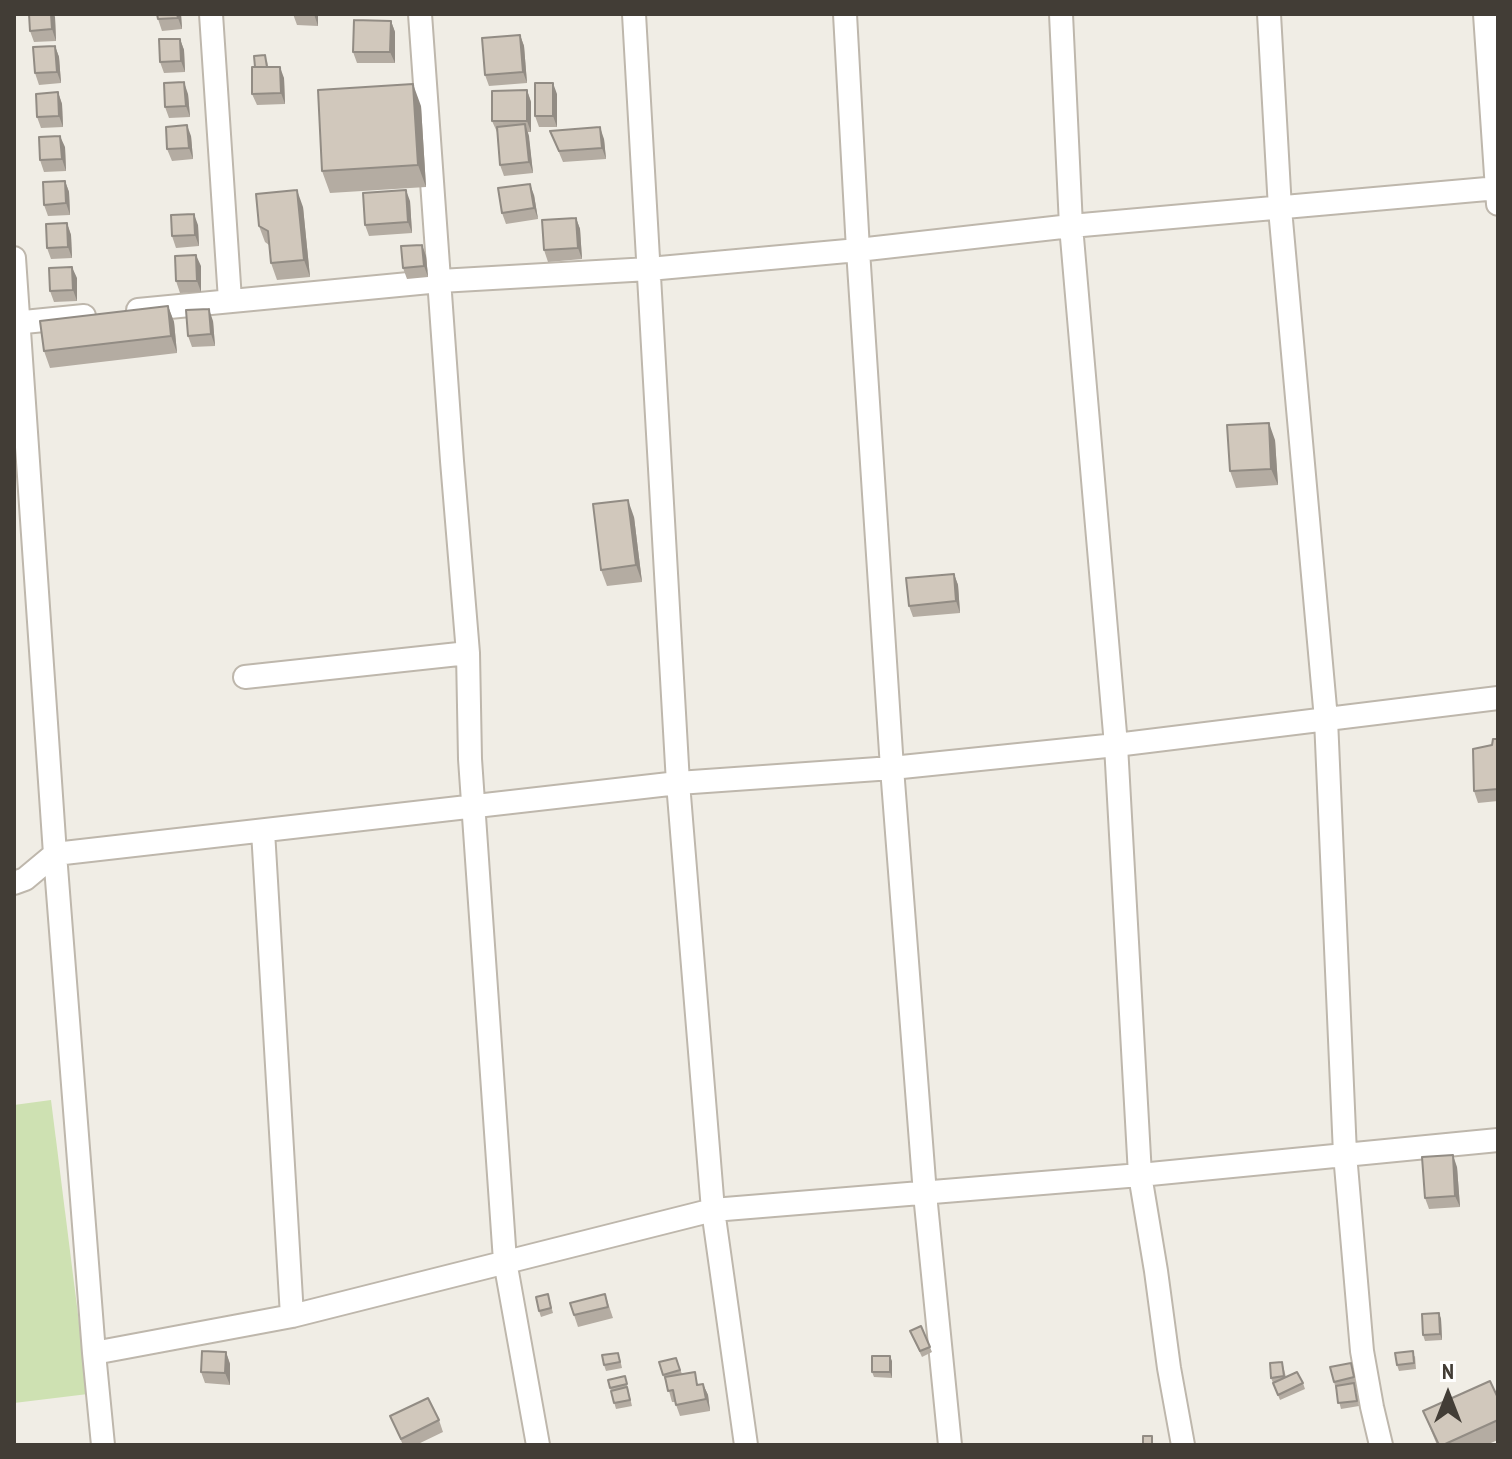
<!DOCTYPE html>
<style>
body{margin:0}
#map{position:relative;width:1512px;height:1459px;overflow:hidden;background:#f0ede5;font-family:"PT Sans Narrow",sans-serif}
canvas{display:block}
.frame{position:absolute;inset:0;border:16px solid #423d36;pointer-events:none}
.north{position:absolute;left:1408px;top:1355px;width:80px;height:80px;-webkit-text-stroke:6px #fff;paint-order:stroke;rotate:0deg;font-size:22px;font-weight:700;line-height:32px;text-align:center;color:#423d36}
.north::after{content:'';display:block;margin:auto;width:28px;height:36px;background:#423d36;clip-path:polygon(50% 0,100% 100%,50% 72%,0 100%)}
</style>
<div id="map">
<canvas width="1512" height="1459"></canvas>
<div class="frame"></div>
<div class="north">N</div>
</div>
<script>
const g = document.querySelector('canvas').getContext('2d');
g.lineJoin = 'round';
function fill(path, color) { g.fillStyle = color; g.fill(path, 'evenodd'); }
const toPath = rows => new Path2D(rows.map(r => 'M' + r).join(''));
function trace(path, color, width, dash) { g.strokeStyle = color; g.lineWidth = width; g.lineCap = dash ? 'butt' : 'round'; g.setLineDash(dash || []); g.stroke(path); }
fill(toPath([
 [51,1100,88,1394,14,1403,14,1105]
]), '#cee1b2');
const minor = toPath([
 [211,14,230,300],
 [420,14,452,461,468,653,470,759,505,1261,538,1445],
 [634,14,678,783,713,1210,746,1445],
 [845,14,858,250,892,768,925,1194,950,1445],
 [1061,14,1071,226,1116,745,1140,1175,1156,1271,1169,1368,1183,1445],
 [1269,14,1280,209,1326,719,1345,1154,1362,1351,1372,1407,1381,1445],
 [1485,14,1498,204],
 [14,258,55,854,94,1353,103,1445],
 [138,310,440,281,649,269,858,250,1071,226,1498,188],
 [14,323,84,316],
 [245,677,468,653],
 [263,831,292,1316],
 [14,883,25,879,55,854,678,783,892,768,1116,745,1498,698],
 [94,1353,292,1316,713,1210,1140,1175,1498,1140]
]);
trace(minor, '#beb7ac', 26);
trace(minor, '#fff', 22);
fill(toPath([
 [157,14,181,14,182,29,162,31,158,19],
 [293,14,318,14,318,26,297,25],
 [55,17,56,41,34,42,30,31],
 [391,21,395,32,395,63,357,63,353,52],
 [520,35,524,46,527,83,489,86,485,75],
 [180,39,184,50,185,72,164,73,160,62],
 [55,46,59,57,61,83,39,85,35,73],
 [267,61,268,67,284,78,285,104,257,105,252,94,255,67],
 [527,90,531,102,531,132,528,132,533,173,504,176,500,165,497,132,492,121],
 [58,92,62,104,63,127,41,128,37,117],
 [188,94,190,117,169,118,165,107],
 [557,94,557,127,539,127,535,116],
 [421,106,426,187,330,193,322,171],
 [550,131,604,139,606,159,563,162],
 [191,136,193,159,172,161,167,149],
 [65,147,66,171,44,172,40,160],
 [65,181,69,192,70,215,48,216,44,205],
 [534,195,538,219,506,224,502,213],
 [410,201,412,233,369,236,365,225],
 [303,207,310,277,277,280,271,263,269,245,265,242,259,226],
 [576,218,580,229,582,259,548,262,544,250],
 [67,223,71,235,72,258,51,259,47,248],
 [198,225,199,246,176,248,172,236],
 [422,245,426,256,428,277,407,279,403,268],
 [201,266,201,292,180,293,176,281],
 [77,278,77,301,54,302,50,291],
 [168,306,174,322,177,353,50,368,44,351],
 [213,321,215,346,192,347,188,336],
 [1275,440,1278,485,1236,488,1230,471],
 [634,517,642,582,607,586,601,570],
 [954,574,958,585,960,613,913,617,909,606],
 [1498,739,1498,801,1478,803,1474,791,1492,745],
 [1457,1167,1460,1207,1429,1209,1425,1198],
 [548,1294,553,1313,541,1317,539,1311],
 [605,1294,613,1318,578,1327,574,1315],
 [1439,1313,1441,1319,1442,1340,1425,1341,1423,1335],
 [921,1326,932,1352,922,1357,912,1336],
 [226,1352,230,1364,230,1385,205,1383,201,1372],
 [1415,1356,1416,1369,1399,1371,1397,1365],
 [676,1358,682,1374,699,1385,703,1384,708,1395,710,1411,680,1416,675,1402,672,1402,666,1380,665,1380,663,1375],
 [620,1359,622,1368,606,1371,604,1365],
 [892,1361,892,1378,874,1377,872,1372],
 [1282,1362,1286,1377,1303,1383,1305,1389,1280,1400,1271,1378],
 [1351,1363,1356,1383,1354,1384,1359,1406,1341,1409,1334,1382],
 [625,1376,632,1406,616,1409,610,1388],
 [1498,1398,1498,1440,1486,1445,1437,1445,1423,1411],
 [390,1416,439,1420,443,1432,416,1445,403,1445]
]), '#b4aca2');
fill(toPath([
 [51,14,54,14,55,17,56,41,52,29],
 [177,14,181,14,182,29,178,18],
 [314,14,318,14,318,26],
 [391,21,395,32,395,63,390,52],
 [520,35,524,46,527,83,523,72],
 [180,39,184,50,185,72,181,61],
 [55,46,59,57,61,83,57,72],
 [280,67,284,78,285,104,281,93],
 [184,82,188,94,190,117,186,106],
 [553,83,557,94,557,127,553,116],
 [413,84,421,106,426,187,418,165],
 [527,90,531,102,531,132,527,121],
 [58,92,62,104,63,127,59,116],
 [525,124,529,136,533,173,529,162],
 [187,125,191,136,193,159,189,148],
 [600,127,604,139,606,159,602,148],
 [60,136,65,147,66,171,62,159],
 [65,181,69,192,70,215,66,203],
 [530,184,534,195,538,219,534,208],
 [297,190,303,207,310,277,304,260],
 [406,190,410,201,412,233,408,222],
 [194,214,198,225,199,246,195,235],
 [576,218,580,229,582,259,578,248],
 [67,223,71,235,72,258,68,247],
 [422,245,426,256,428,277,424,266],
 [196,255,201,266,201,292,197,281],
 [72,267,77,278,77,301,73,290],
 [168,306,174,322,177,353,171,336],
 [209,309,213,321,215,346,211,334],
 [1269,423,1275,440,1278,485,1271,469],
 [628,500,634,517,642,582,636,565],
 [954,574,958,585,960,613,956,601],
 [1453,1155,1457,1167,1460,1207,1455,1196],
 [1439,1313,1441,1319,1442,1340,1440,1334],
 [226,1352,230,1364,230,1385,225,1373],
 [890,1356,892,1361,892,1378,890,1372],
 [703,1384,708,1395,710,1411,706,1399]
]), '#928c84');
const building = toPath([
 [29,14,51,14,52,29,30,31,29,14],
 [157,14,177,14,178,18,158,19,157,14],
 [354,20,391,21,390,52,353,52,354,20],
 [520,35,523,72,485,75,482,38,520,35],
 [159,39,180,39,181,61,160,62,159,39],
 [55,46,57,72,35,73,33,47,55,46],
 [265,55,267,67,255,67,254,56,265,55],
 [252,67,280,67,281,93,252,94,252,67],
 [184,82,186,106,165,107,164,83,184,82],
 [535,83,553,83,553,116,535,116,535,83],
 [413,84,418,165,322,171,318,90,413,84],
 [527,90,527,121,492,121,492,91,527,90],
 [58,92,59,116,37,117,36,94,58,92],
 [525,124,529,162,500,165,497,127,525,124],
 [187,125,189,148,167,149,166,127,187,125],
 [600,127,602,148,559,151,550,131,600,127],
 [60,136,62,159,40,160,39,137,60,136],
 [65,181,66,203,44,205,43,182,65,181],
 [530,184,534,208,502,213,498,188,530,184],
 [297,190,304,260,271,263,268,231,259,226,256,194,297,190],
 [406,190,408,222,365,225,363,193,406,190],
 [194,214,195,235,172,236,171,215,194,214],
 [576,218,578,248,544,250,542,220,576,218],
 [67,223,68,247,47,248,46,224,67,223],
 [422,245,424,266,403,268,401,246,422,245],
 [196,255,197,281,176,281,175,256,196,255],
 [72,267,73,290,50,291,49,268,72,267],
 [168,306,171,336,44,351,40,321,168,306],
 [209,309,211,334,188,336,186,310,209,309],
 [1269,423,1271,469,1230,471,1227,425,1269,423],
 [628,500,636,565,601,570,593,504,628,500],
 [954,574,956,601,909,606,906,578,954,574],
 [1493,739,1498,739,1498,789,1474,791,1473,749,1492,745,1493,739],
 [1453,1155,1455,1196,1425,1198,1422,1157,1453,1155],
 [548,1294,551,1308,539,1311,536,1297,548,1294],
 [605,1294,608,1307,574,1315,570,1303,605,1294],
 [1439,1313,1440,1334,1423,1335,1422,1314,1439,1313],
 [921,1326,930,1347,920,1351,910,1331,921,1326],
 [202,1351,226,1352,225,1373,201,1372,202,1351],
 [1413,1351,1414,1363,1397,1365,1395,1353,1413,1351],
 [618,1353,620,1362,604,1365,602,1355,618,1353],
 [872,1356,890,1356,890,1372,872,1372,872,1356],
 [676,1358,680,1370,663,1375,659,1362,676,1358],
 [1282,1362,1284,1376,1271,1378,1270,1363,1282,1362],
 [1351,1363,1354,1377,1334,1382,1330,1367,1351,1363],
 [695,1372,697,1385,703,1384,706,1399,676,1405,673,1390,668,1391,665,1377,695,1372],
 [1297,1372,1303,1383,1278,1395,1273,1383,1297,1372],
 [625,1376,627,1384,610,1388,608,1380,625,1376],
 [1490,1381,1498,1398,1498,1420,1443,1445,1439,1445,1423,1411,1490,1381],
 [1354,1383,1357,1401,1338,1403,1336,1386,1354,1383],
 [627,1387,630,1400,614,1403,611,1391,627,1387],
 [428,1398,439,1420,401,1439,390,1416,428,1398],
 [1143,1436,1152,1436,1152,1445,1143,1445,1143,1436]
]);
fill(building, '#d1c8bc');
trace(building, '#928c84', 2);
</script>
